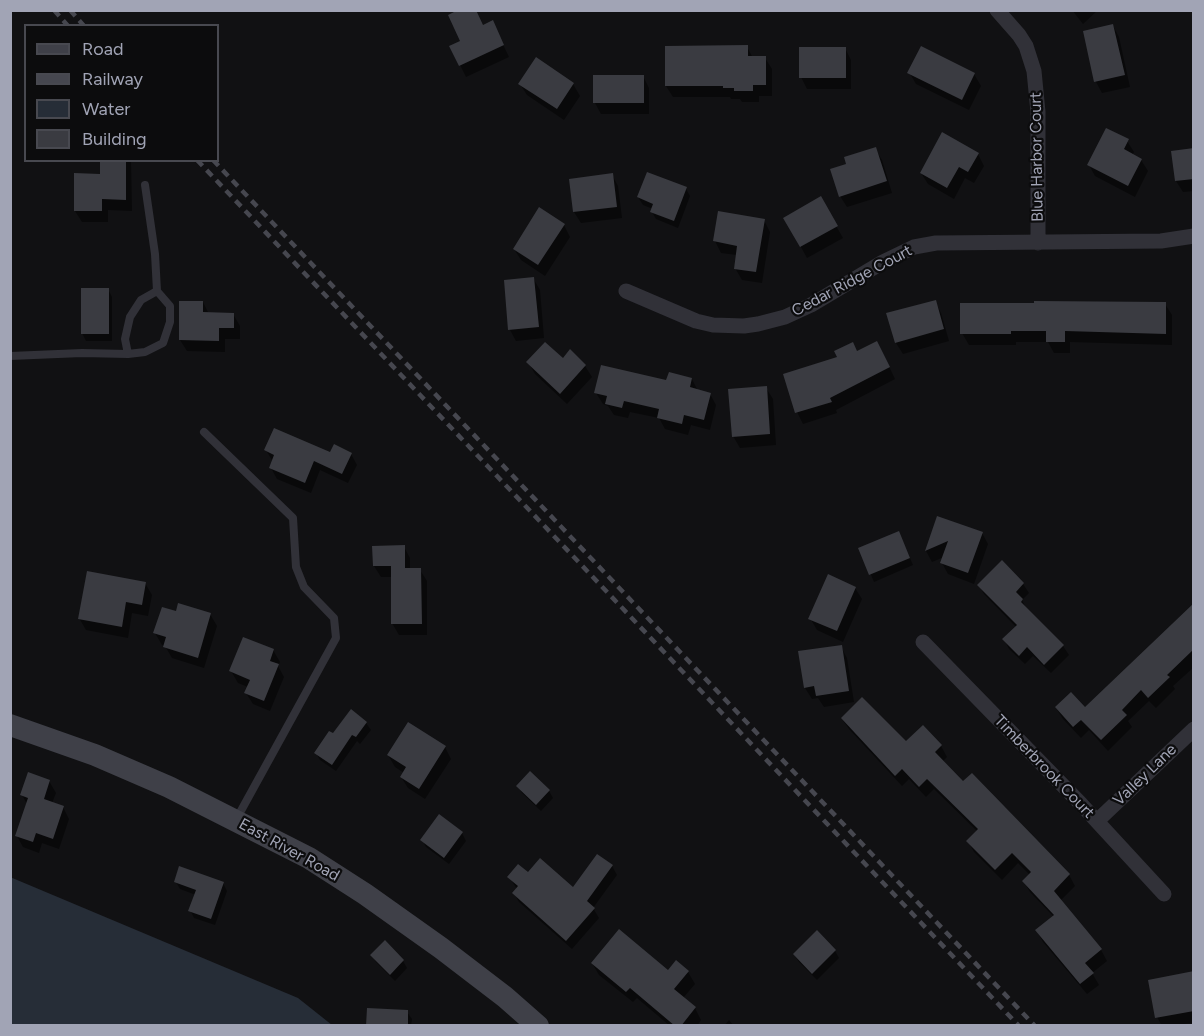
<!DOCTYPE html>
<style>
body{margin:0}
#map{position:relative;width:1204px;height:1036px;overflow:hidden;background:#111113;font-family:Figtree,sans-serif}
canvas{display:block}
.frame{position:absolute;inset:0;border:12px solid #a1a4b5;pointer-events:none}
.legend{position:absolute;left:24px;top:24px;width:195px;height:138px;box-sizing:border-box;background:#0c0c0d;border:2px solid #484950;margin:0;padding:8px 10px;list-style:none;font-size:18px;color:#a1a4b5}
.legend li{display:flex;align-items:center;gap:12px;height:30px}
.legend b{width:30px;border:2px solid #484950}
</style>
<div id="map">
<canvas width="1204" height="1036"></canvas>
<div class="frame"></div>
<ul class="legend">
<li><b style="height:8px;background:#3f4048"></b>Road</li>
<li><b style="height:8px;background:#46474f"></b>Railway</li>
<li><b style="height:16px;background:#262d37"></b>Water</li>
<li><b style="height:16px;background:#3a3b41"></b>Building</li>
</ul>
</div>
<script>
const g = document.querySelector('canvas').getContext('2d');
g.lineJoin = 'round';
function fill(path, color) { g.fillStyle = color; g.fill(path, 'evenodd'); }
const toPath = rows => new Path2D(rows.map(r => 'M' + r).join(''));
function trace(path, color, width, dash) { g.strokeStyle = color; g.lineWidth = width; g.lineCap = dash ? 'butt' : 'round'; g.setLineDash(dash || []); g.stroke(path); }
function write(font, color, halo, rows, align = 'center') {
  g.font = font + ' Figtree,sans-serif'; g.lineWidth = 4.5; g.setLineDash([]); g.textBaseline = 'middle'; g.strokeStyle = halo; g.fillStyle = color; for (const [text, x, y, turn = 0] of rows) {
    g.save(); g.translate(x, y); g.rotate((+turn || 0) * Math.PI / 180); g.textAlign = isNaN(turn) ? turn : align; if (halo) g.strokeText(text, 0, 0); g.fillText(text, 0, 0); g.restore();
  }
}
fill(toPath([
 [10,877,298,998,332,1025,11,1025]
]), '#262d37');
fill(toPath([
 [1072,10,1098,10,1083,24],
 [492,22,509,57,466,77,451,47],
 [1113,26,1119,37,1130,87,1102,93,1096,82],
 [747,47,753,58,765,58,772,69,772,96,759,96,759,102,742,102,740,99,731,99,730,97,673,97,666,86],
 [845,48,851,60,851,89,807,89,801,77],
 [536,59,573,84,580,96,564,120,527,95,520,84],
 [909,72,974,74,981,86,969,110,916,84],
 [595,76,643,76,649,88,649,114,601,114,595,103],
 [1127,141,1134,152,1132,155,1141,160,1148,171,1135,197,1095,176,1089,165],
 [875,149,882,160,892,193,847,207,840,196],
 [1194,150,1194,191,1183,192,1176,181,1173,152],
 [978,154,984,166,974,183,965,178,954,199,928,184,921,173],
 [101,160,131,160,132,211,108,210,108,222,82,222,75,211,101,175],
 [612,175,618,186,622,218,581,223,574,212,570,180],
 [686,189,690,196,678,228,656,219,652,212,653,209,643,205,638,197],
 [820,198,843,238,807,258,785,218],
 [764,220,770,232,762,283,742,280,735,268,737,255,721,253,715,241],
 [564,225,570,237,545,276,521,260,514,249],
 [533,278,540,290,544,338,516,341,510,330,505,281],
 [108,289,112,297,112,341,86,341,82,333],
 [935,301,941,313,949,341,903,354,896,343,888,314],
 [203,302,209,314,233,314,240,326,240,339,225,339,225,352,187,351,180,340],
 [1165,304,1172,315,1172,345,1070,342,1070,353,1054,353,1048,342,1016,342,1016,345,969,345,962,333],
 [570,351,585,366,592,377,567,404,535,374,528,362,563,360],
 [857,353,883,354,895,379,836,410,837,413,803,424,797,412,839,358],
 [692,379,698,391,710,394,716,405,710,430,691,425,688,435,665,429,659,418,630,412,628,418,614,415,608,406,603,404,596,393],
 [766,388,773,399,776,445,740,448,733,436],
 [266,450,351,454,357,465,348,483,320,470,311,493,277,479,271,468,273,462],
 [938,518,982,533,988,544,974,584,948,574,942,563,944,557,932,562,926,551],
 [902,540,913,565,874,582,860,549],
 [404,547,410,558,410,570,420,570,427,581,427,635,399,635,392,623,392,577,381,577,374,566],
 [145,583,152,595,148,616,132,613,128,638,86,630,79,618],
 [1023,584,1029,593,1022,600,1027,610,1063,646,1069,655,1051,673,1033,656,1025,664,1009,649,1004,639,1016,627,984,594,979,585],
 [855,588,862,599,843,642,817,630,810,618],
 [1194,606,1194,667,1173,686,1175,689,1156,708,1149,701,1128,721,1132,727,1108,751,1089,730,1081,738,1063,719,1056,708,1085,709],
 [177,613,210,614,217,626,204,668,172,658,165,646,162,645,155,633],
 [841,647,847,658,854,702,824,707,818,698,812,699,805,688],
 [273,650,280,662,278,666,284,677,270,711,253,704,246,693,248,687,238,683,231,671],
 [842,719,906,744,941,746,947,757,942,762,963,783,972,775,1069,875,1075,886,1060,901,1101,950,1107,961,1092,973,1099,985,1087,994,1043,942,1037,931,1054,917,1030,892,1024,882,1030,875,1018,863,1002,880,974,852,968,841,978,832,934,789,926,797,909,779,902,786,849,729],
 [366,723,371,730,360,744,357,741,336,771,320,760,316,753,333,735],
 [445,747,451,759,425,799,408,788,401,777,404,773,395,767,388,755],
 [49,781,56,793,52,803,63,807,69,819,59,849,42,843,39,853,23,847,17,836,27,804,22,795],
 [518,786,549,791,553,798,541,811,522,793],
 [440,816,462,833,466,841,449,864,426,847,422,840],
 [612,866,617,875,593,908,599,918,572,949,519,902,514,893,517,889,509,877,528,874,573,889],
 [176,882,223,883,227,891,215,925,194,918,190,910,196,895,180,889],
 [385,943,403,961,407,968,395,981,376,962,372,955],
 [835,951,839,958,817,980,799,962,794,954],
 [676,962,688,972,695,984,683,998,695,1008,701,1020,697,1026,670,1026,637,998,633,1002,599,975,592,963,668,972],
 [1194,973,1194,1023,1162,1026,1157,1017],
 [407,1012,412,1019,411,1026,368,1026],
 [729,1020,734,1026,724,1026]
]), '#0007');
fill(toPath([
 [458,10,476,10,483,25,493,20,504,45,459,66,449,46,460,41,448,15],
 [1113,24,1125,75,1094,82,1083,31],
 [748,45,748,56,766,56,766,85,753,85,753,91,734,91,734,88,723,88,723,86,665,86,665,46],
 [921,46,975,73,962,100,907,73],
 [799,47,846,47,846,78,799,78],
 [536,57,574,83,557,109,518,84],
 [593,75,644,75,644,103,593,103],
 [1106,128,1129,139,1124,149,1142,159,1128,186,1087,165],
 [942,132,979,153,968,172,959,167,947,188,920,173],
 [876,147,887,181,839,197,830,169,846,164,844,157],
 [1194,148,1194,179,1175,181,1171,151],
 [100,160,126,160,126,200,102,199,102,211,74,211,74,173,100,174],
 [647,172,687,187,674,221,650,212,653,204,637,197],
 [613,173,617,207,573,212,569,179],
 [821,196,838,226,800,247,783,218],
 [539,207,565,224,538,265,513,249],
 [718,211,765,219,756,272,734,269,737,246,713,241],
 [534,277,539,327,508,330,504,280],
 [81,288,109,288,109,334,81,334],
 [936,300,944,329,895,343,886,313],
 [179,301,203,301,203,312,234,313,234,328,219,328,219,341,179,340],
 [1034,301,1166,302,1166,334,1065,331,1065,342,1046,342,1046,331,1011,331,1011,334,960,334,960,303,1034,303],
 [877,341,890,367,830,398,832,402,795,413,783,374,837,357,834,351,853,342,857,351],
 [545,342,563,358,570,349,586,365,560,394,526,362],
 [601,365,666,380,669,372,692,378,690,387,711,393,704,420,684,415,682,424,657,418,659,409,624,401,622,408,605,404,607,396,594,393],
 [767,386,770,434,732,437,728,389],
 [274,428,330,452,334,444,352,453,342,474,314,461,305,483,269,468,274,455,264,450],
 [937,516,983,532,968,573,940,563,948,541,925,551],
 [899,531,910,558,869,575,858,548],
 [405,545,405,568,421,568,422,624,391,624,391,566,373,566,372,546],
 [1002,560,1024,583,1016,592,1023,599,1021,602,1064,645,1044,665,1027,647,1019,656,1002,639,1017,625,977,585],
 [87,571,146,582,142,605,126,602,122,627,78,619],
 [828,574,856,587,837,631,808,619],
 [178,603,211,613,198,658,163,647,166,637,153,633,162,607,176,611],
 [1194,603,1194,649,1167,675,1170,677,1148,698,1141,690,1122,710,1127,715,1101,740,1081,720,1073,727,1055,707,1071,692,1085,707],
 [243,637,274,649,270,661,279,664,264,701,244,693,250,680,229,671],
 [842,645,849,691,816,696,814,686,804,688,798,651],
 [862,697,906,741,923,725,942,745,935,752,963,781,972,773,1070,874,1054,891,1102,949,1085,963,1094,973,1080,984,1035,930,1054,915,1022,881,1031,872,1012,853,995,870,966,841,978,829,927,779,919,787,902,769,895,776,841,718],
 [351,709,367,722,356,737,352,735,332,765,314,753,329,731,333,733],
 [408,722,446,746,419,789,400,777,406,767,387,755],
 [530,771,550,790,536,805,516,786],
 [28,772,50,780,44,799,64,806,53,839,36,833,33,842,15,836,28,798,20,795],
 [439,814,463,832,444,858,420,840],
 [597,854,613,865,587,901,595,908,566,941,512,893,518,886,507,877,518,864,528,872,540,858,573,887],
 [179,866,224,882,211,919,188,911,196,890,174,882],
 [619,929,668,970,676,960,689,971,674,989,696,1007,681,1026,675,1026,630,988,626,992,591,963],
 [817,930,836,950,812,974,793,954],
 [385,940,404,960,390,975,370,955],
 [1194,971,1194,1011,1155,1018,1148,980],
 [367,1008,408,1010,408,1026,366,1026]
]), '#3a3b41');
trace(toPath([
 [128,354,145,352,163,343,170,322,170,306,157,291],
 [10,356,82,353,128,354,125,339,130,317,141,300,157,291,155,254,145,185],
 [204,432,293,518,296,567,304,587,334,618,336,638,237,818]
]), '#313138', 8);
trace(toPath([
 [997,10,1019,35,1026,46,1034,71,1038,112,1038,243],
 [626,291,696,321,713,325,744,326,758,324,785,317,811,305,883,262,914,247,936,243,1161,241,1194,236],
 [923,642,1081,804,1164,894],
 [1097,821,1194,729]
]), '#313138', 15);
trace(toPath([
 [10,725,95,755,169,787,309,858,365,894,441,948,505,997,538,1026]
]), '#3f4048', 22);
trace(toPath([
 [54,10,68,26],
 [70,10,84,26],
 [197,160,1019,1026],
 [213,160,1035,1026]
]), '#46474f', 4.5, [8, 6]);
write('16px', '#a1a4b5', '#0c0c0d', [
 ["Blue Harbor Court",1037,157,-91],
 ["Cedar Ridge Court",852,281,-28],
 ["Timberbrook Court",1044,767,46],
 ["Valley Lane",1145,775,-44],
 ["East River Road",289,850,29]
]);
</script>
